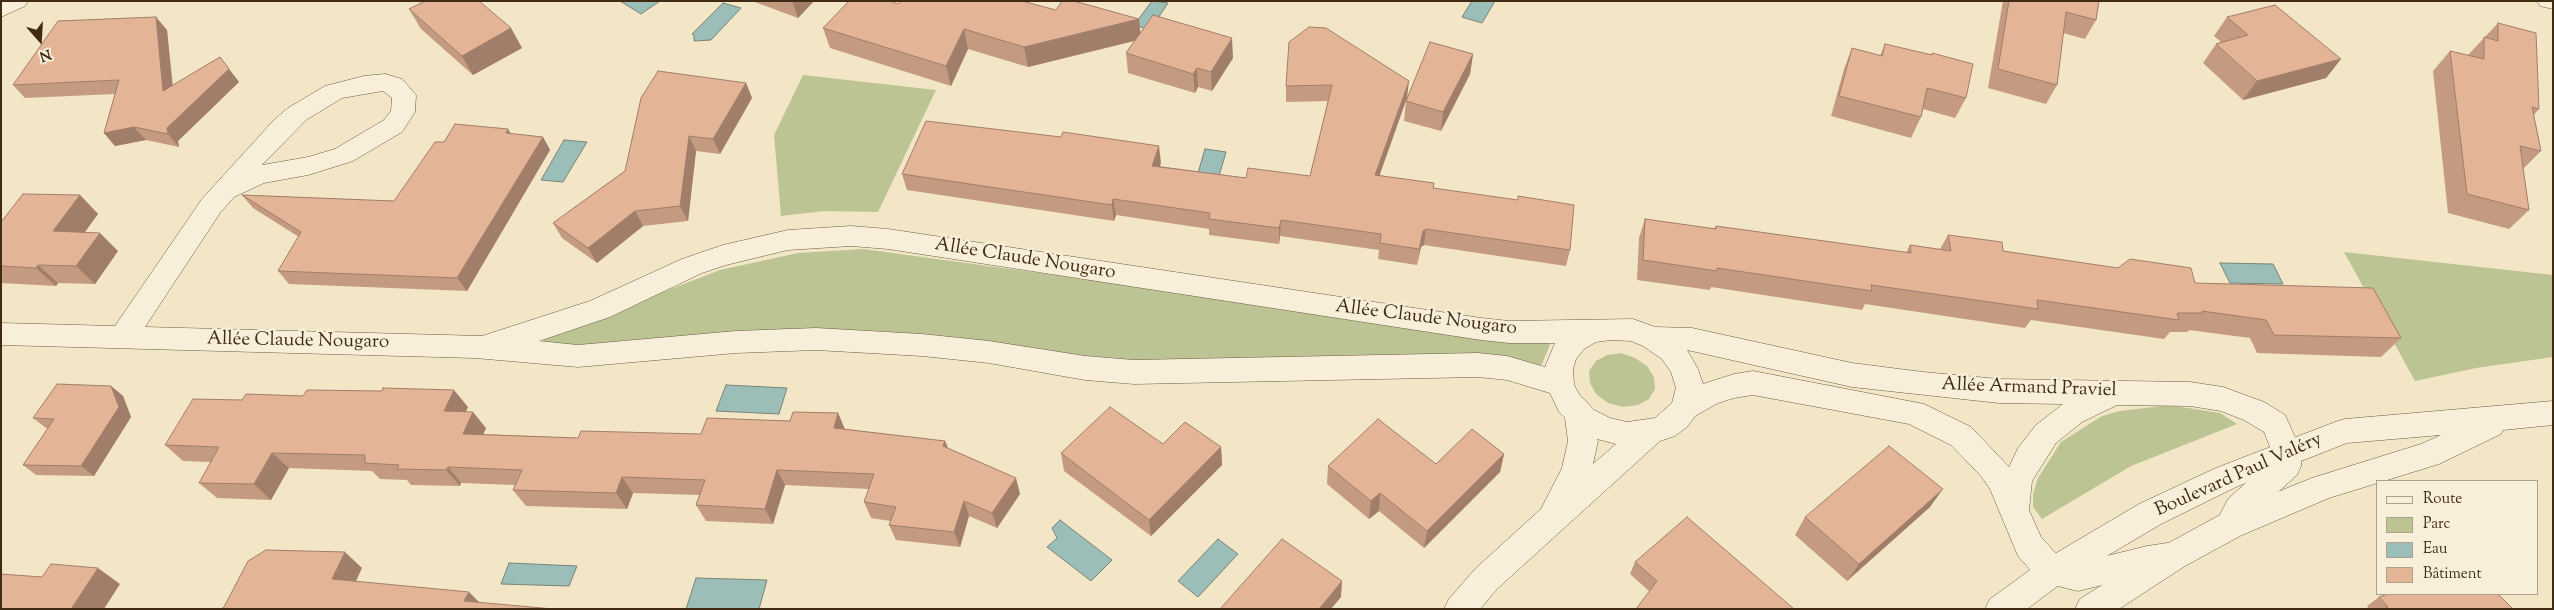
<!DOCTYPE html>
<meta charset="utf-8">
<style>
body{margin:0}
#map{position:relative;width:2554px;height:610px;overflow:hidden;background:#f3e6c6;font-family:"Sorts Mill Goudy",serif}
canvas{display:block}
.frame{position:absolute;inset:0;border:2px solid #412b15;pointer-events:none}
.legend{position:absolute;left:2376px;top:480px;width:162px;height:115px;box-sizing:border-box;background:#f7efda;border:1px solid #aea18b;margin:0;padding:6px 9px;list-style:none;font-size:15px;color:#412b15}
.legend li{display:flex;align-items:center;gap:10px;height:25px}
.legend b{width:25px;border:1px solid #aea18b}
.north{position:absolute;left:15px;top:15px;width:50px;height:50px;-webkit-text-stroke:4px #f7efda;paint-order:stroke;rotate:161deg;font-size:14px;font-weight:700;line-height:20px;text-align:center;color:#412b15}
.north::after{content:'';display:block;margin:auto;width:18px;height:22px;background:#412b15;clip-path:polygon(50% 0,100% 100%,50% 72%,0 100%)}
</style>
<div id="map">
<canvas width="2554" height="610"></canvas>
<div class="frame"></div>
<ul class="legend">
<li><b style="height:6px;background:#f7efda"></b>Route</li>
<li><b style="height:14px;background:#bcc494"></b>Parc</li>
<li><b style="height:14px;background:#9cbeb9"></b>Eau</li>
<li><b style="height:14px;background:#e4b496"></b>Bâtiment</li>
</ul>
<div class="north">N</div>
</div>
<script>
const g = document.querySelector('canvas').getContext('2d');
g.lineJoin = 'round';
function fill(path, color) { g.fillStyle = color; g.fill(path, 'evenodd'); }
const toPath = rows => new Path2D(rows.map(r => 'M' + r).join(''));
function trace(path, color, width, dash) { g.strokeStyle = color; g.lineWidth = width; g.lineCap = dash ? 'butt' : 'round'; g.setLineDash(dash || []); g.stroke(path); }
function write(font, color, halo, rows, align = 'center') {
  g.font = font + ' "Sorts Mill Goudy",serif'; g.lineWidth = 5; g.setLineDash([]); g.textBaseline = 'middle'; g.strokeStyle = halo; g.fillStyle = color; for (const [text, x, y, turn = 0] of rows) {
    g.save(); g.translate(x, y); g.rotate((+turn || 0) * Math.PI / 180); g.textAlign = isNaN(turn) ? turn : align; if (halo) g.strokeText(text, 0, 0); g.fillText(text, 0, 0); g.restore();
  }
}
fill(toPath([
 [803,75,936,90,878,212,824,211,781,216,774,135],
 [863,249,1549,342,1550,345,1541,366,1102,360,917,335,879,331,798,330,608,344,565,345,543,343,544,338,720,270,798,253],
 [2344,252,2553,275,2553,357,2476,368,2415,381],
 [1621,353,1635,358,1647,366,1654,377,1655,389,1649,399,1638,405,1623,407,1608,403,1596,394,1590,383,1589,371,1596,361,1607,355],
 [2169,405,2220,413,2237,424,2131,466,2042,519,2033,507,2033,494,2038,478,2061,442,2102,416,2120,411]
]), '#bcc494');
const water = toPath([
 [620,1,660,1,641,14,620,1],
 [1152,1,1168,3,1150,30,1134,25,1152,1],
 [1472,1,1495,1,1482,23,1462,17,1472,1],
 [723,3,741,8,711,40,694,41,694,35,692,34,723,3],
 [564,140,587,142,563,182,541,180,564,140],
 [1205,149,1226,152,1217,183,1196,180,1205,149],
 [2220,263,2273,264,2283,284,2230,283,2220,263],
 [726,385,787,388,779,414,716,411,726,385],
 [1060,520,1112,560,1091,581,1047,547,1057,538,1052,528,1060,520],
 [1218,539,1238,554,1198,597,1178,581,1218,539],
 [509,563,577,566,569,586,501,584,509,563],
 [696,578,767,580,759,609,686,609,696,578]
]);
fill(water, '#9cbeb9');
trace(water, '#788377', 1);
const minor = toPath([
 [1,1,28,1,25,6,1,17,1,1],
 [2537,1,2553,1,2553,9,2540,6,2537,1],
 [385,74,402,79,416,95,415,112,402,132,353,161,308,175,264,183,234,197,220,213,145,327,482,336,590,301,682,259,723,245,788,230,851,226,888,229,1481,318,1509,321,1633,319,1655,327,1692,328,1852,363,1923,372,1999,379,2190,382,2223,387,2264,402,2285,415,2302,452,2301,466,2297,475,2250,517,2240,536,2229,540,2218,536,2214,526,2228,499,2271,460,2272,452,2264,432,2244,420,2221,411,2190,406,2117,405,2082,422,2056,443,2032,481,2029,510,2041,537,2061,559,2078,563,2147,546,2174,542,2185,546,2190,556,2185,566,2174,570,2147,574,2078,591,2041,582,2018,556,1990,489,1981,476,1951,445,1909,424,1753,395,1734,398,1718,403,1695,416,1687,427,1675,436,1660,441,1497,589,1480,609,1444,609,1449,599,1475,569,1541,509,1562,468,1568,441,1565,418,1559,412,1550,393,1507,380,1478,377,1134,384,1085,380,989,363,922,356,816,350,736,353,578,367,475,358,1,345,1,323,115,326,202,199,274,120,288,108,325,86,364,76,385,74],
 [383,91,392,98,391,111,384,120,335,149,308,157,262,165,306,120,342,98,383,91],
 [851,246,888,249,1481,340,1509,343,1555,343,1545,367,1507,356,1478,353,1134,360,1085,356,989,341,922,334,816,328,736,331,578,345,539,341,610,317,702,273,726,265,788,250,851,246],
 [1611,340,1631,341,1643,346,1662,359,1671,372,1676,388,1672,403,1655,418,1627,422,1610,418,1594,410,1579,394,1574,385,1573,369,1576,359,1584,349,1596,342,1611,340],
 [1687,350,1852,387,1999,403,2063,404,2036,425,2018,448,2009,467,1971,427,1924,404,1753,371,1734,374,1703,384,1698,369,1687,350],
 [1597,439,1616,444,1593,464,1598,441,1597,439]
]);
const tertiary = toPath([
 [2553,401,2553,425,2503,430,2501,434,2439,464,2329,498,2240,536,2185,566,2119,609,2075,609,2080,599,2163,546,2218,516,2312,478,2421,444,2441,435,2347,443,2238,486,2161,524,2063,582,2027,609,1985,609,1990,599,2041,562,2139,504,2216,468,2335,422,2345,419,2553,401]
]);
trace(minor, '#6e5a41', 1);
trace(tertiary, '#6e5a41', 1);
fill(minor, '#f7efda');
fill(tertiary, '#f7efda');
fill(toPath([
 [752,1,814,1,798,18],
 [2003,1,2099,1,2096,20,2085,39,2063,33,2057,85,2046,104,1988,88],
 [898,4,1056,10,1139,19,1140,33,1233,58,1212,91,1198,87,1195,93,1128,73,1126,53,1135,41,1028,67,968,49,951,86,830,48,823,28],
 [409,9,511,28,522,48,473,75,421,29],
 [2227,17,2341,59,2326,78,2243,100,2203,63,2216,44,2221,42,2214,36],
 [2498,23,2539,109,2534,115,2541,151,2523,169,2529,210,2509,229,2448,213,2433,71,2450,51,2468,55],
 [1309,27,1379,175,1433,188,1570,250,1566,266,1424,245,1421,247,1417,265,1378,259,1379,250,1280,236,1279,244,1209,235,1209,229,1116,215,1114,221,907,190,902,174,1161,163,1159,166,1246,178,1310,176,1328,101,1286,102,1286,86],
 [167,30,173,86,220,57,239,82,178,141,179,147,146,140,115,146,104,133,115,94,25,98,13,85],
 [1885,44,1966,98,1955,118,1923,109,1921,117,1911,138,1831,116,1844,69,1852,48,1880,56],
 [1473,54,1470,74,1441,131,1404,121,1406,101],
 [746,83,752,98,720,154,696,151,688,221,643,226,597,263,562,238,553,223],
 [511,134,543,137,550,150,467,291,289,284,278,271,299,237,253,208,242,195,394,201,444,142],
 [80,195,98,214,84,232,118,251,95,284,58,283,56,286,1,283,1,222],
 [1645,219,1714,229,1716,226,1906,253,1910,245,1940,249,1948,235,2003,251,2195,283,2401,338,2381,357,2257,353,2250,338,2189,330,2187,332,2170,332,2164,339,2031,320,2025,328,1865,304,1862,310,1711,287,1710,290,1637,280,1639,238],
 [111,386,123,396,131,417,94,476,36,475,23,465,48,428,46,428,33,418],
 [468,407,465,412,486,428,483,434,578,438,701,434,838,413,845,429,945,441,948,448,1020,494,997,528,969,516,960,547,896,540,889,525,891,521,871,518,864,502,869,489,785,485,773,524,706,521,696,505,700,495,633,493,627,509,526,506,513,490,515,485,461,483,460,486,411,485,407,480,380,479,372,471,289,468,271,500,217,498,199,483,211,462,183,461,165,445],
 [1163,444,1221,447,1222,465,1151,536,1064,471,1061,453],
 [1504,454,1500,472,1424,548,1379,511,1369,519,1327,484,1328,466,1436,464],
 [1930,507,1847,581,1795,535,1805,517],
 [1635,562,1794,609,1649,591,1630,574],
 [2379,597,2513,609,2369,609,2367,606]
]), '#c49b81');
fill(toPath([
 [792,1,814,1,798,18],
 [156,17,167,30,174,104,163,91],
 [1139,19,1141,39,1028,67,1024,47],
 [511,28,522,48,473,75,462,56],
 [964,29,968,49,951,86,946,66],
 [1232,38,1233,58,1212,91,1211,72],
 [1473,54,1470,74,1441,131,1443,112],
 [2341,59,2326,78,2243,100,2257,81],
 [1197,68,1198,87,1195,93,1193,74],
 [229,69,239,82,178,141,179,147,168,134,167,128],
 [1409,81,1407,98,1374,191,1375,175],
 [746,83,752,98,720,154,713,139],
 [134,127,146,140,115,146,104,133],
 [508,129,516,142,506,133],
 [689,136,696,151,688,221,680,206],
 [543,137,550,150,467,291,457,278],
 [1159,146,1161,163,1154,182,1152,166],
 [80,195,98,214,72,250,53,231],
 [1113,199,1116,215,1114,221,1112,205],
 [635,211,643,226,597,263,588,248],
 [1281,220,1280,236,1279,244,1279,228],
 [1426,229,1424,245,1421,247,1417,265,1423,231],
 [100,233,118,251,95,284,76,266],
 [38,265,58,283,56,286,36,268],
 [111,386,123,396,131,417,94,476,81,466],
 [454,390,468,407,458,428,444,411],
 [473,412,486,428,477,450,463,434],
 [838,413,845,430,834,428],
 [945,441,951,457,943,446],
 [1221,447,1222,465,1151,536,1149,520],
 [272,453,289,468,271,500,254,484],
 [1504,454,1500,472,1424,548,1427,531],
 [448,467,461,483,460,486,446,470],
 [777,470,785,485,773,524,765,509],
 [622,477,633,493,627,509,616,493],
 [1016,478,1020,494,997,528,992,513],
 [1943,489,1930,507,1847,581,1859,564],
 [1380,493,1379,511,1369,519,1371,501],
 [964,501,969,516,960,547,954,532],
 [345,552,362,568,350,594,332,579],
 [98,568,120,584,104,609,71,609],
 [1342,581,1341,597,1331,609,1319,609],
 [469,592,484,607,464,601]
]), '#a07e69');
const building = toPath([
 [425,1,479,1,511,28,462,56,409,9,425,1],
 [849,1,890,1,898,4,901,1,1022,1,1056,10,1062,1,1074,1,1139,19,1024,47,964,29,946,66,823,28,849,1],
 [2009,1,2099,1,2096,20,2066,12,2057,85,1998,69,2009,1],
 [2275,5,2341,59,2257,81,2216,44,2248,35,2227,17,2275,5],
 [1153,15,1232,38,1211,72,1197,68,1193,74,1126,53,1153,15],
 [156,17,163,91,220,57,229,69,167,128,168,134,134,127,104,133,119,80,13,85,58,21,156,17],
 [2498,23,2536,33,2539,109,2532,107,2541,151,2520,146,2529,210,2467,194,2450,51,2484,59,2484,37,2498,41,2498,23],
 [1309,27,1326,28,1409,81,1375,175,1434,183,1433,188,1518,200,1518,196,1574,205,1570,250,1426,229,1423,231,1419,249,1380,243,1381,234,1281,220,1279,228,1209,219,1210,213,1113,199,1112,205,902,174,926,121,1061,137,1063,132,1159,146,1152,166,1246,178,1248,168,1310,176,1332,85,1286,86,1289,42,1309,27],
 [1430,42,1473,54,1443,112,1406,101,1430,42],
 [1885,44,1932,55,1932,53,1973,64,1966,98,1927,88,1921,117,1839,96,1852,48,1882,56,1885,44],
 [658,71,746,83,713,139,689,136,680,206,635,211,588,248,553,223,625,171,641,98,658,71],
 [455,124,508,129,506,133,543,137,457,278,278,271,301,232,242,195,394,201,435,142,444,142,455,124],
 [23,194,80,195,53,231,100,233,76,266,38,265,36,268,1,266,1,222,23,194],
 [1645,219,1716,229,1716,226,1911,253,1910,245,1951,251,1948,235,2002,242,2003,251,2118,268,2130,259,2191,268,2195,283,2373,288,2401,338,2274,335,2266,320,2202,311,2203,313,2177,313,2179,320,2037,300,2038,309,1871,285,1872,291,1717,268,1717,271,1643,260,1645,219],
 [57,384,111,386,119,407,81,466,23,465,54,419,33,418,57,384],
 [383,388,454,390,444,411,473,412,463,434,578,438,581,431,701,434,707,418,790,421,793,412,838,413,834,428,945,441,943,446,1016,478,992,513,964,501,954,532,889,525,896,507,864,502,874,474,777,470,765,509,696,505,705,480,622,477,616,493,513,490,522,470,448,467,446,470,397,469,399,465,365,463,365,455,272,453,254,484,199,483,219,447,165,445,193,399,242,400,246,394,303,396,307,390,382,391,383,388],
 [1110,407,1163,444,1185,422,1221,447,1149,520,1061,453,1110,407],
 [1378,419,1436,464,1472,429,1504,454,1427,531,1380,493,1371,501,1328,466,1378,419],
 [1889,446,1943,489,1859,564,1805,517,1889,446],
 [1687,517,1794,609,1636,609,1657,581,1635,562,1687,517],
 [1282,539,1342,581,1319,609,1220,609,1282,539],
 [266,550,345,552,332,579,469,592,464,601,553,609,221,609,224,607,248,561,266,550],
 [51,564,98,568,71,609,1,609,1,574,42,577,51,564],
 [2388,594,2498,594,2513,609,2384,609,2388,607,2379,597,2388,594]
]);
fill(building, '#e4b496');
trace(building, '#a07e69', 1);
write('19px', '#412b15', '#f7efda', [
 ["Allée Claude Nougaro",1025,260,9],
 ["Allée Claude Nougaro",1426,319,7],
 ["Allée Claude Nougaro",298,342,1],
 ["Allée Armand Praviel",2029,389,2],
 ["Boulevard Paul Valéry",2239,476,-24]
]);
</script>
